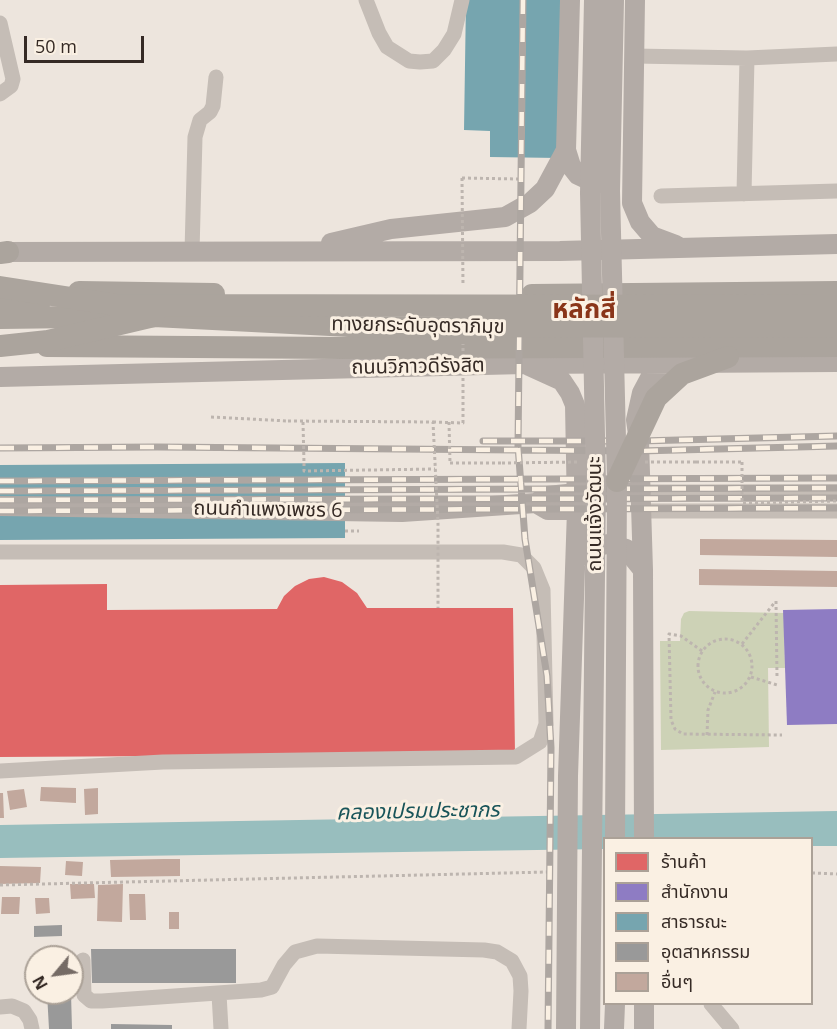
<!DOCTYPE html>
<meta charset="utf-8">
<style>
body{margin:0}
#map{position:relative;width:837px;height:1029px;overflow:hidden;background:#ede5dd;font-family:"Open Sans","Noto Sans Thai",sans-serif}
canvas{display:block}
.legend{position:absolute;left:603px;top:837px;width:210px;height:168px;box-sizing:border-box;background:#faf0e3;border:2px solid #aba197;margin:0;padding:8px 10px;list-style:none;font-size:18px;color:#352a25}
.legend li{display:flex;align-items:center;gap:12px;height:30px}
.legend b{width:30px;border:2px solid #aba197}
.north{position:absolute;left:24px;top:945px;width:60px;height:60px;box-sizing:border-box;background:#faf0e3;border:2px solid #aba197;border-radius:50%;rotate:241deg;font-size:16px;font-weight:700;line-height:24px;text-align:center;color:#352a25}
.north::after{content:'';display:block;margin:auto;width:21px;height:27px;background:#756b65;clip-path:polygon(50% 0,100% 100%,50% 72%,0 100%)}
.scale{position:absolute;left:24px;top:36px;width:120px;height:27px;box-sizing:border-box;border:3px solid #352a25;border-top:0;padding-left:8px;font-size:18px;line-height:21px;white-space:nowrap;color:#352a25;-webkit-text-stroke:4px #faf0e3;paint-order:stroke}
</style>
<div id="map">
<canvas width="837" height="1029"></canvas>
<ul class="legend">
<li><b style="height:16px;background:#e06666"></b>ร้านค้า</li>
<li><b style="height:16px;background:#8e7cc3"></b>สำนักงาน</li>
<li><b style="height:16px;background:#76a5af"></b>สาธารณะ</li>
<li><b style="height:16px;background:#999"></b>อุตสาหกรรม</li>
<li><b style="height:16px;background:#c2a89d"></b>อื่นๆ</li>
</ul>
<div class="north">N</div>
<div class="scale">50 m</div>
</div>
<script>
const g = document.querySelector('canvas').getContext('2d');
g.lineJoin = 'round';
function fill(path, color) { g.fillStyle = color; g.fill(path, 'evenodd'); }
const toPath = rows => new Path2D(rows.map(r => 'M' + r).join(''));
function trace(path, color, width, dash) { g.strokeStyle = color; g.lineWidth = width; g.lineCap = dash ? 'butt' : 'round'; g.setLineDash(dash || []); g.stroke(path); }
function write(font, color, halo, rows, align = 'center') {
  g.font = font + ' "Open Sans","Noto Sans Thai",sans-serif'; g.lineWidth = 6; g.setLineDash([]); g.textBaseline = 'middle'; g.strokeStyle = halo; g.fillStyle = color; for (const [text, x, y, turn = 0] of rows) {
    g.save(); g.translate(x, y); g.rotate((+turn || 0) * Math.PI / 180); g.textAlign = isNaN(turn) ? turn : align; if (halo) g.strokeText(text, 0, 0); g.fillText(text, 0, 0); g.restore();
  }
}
fill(toPath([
 [689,611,784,613,785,668,768,668,769,747,661,750,660,641,680,641,681,619,684,613]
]), '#cdd2b6');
fill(toPath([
 [837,811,837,846,812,846,812,838,604,838,604,849,0,858,0,825]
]), '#98bebe');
fill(toPath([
 [324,577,342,582,357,593,367,608,513,608,515,754,0,757,0,585,107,584,107,610,277,609,284,596,295,586,309,579]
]), '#e06666');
fill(toPath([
 [837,609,837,724,787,725,783,610]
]), '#8e7cc3');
fill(toPath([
 [466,0,561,0,559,158,490,157,490,131,464,130],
 [345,463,345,538,0,540,0,465]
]), '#76a5af');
fill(toPath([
 [62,925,62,936,34,937,34,926],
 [91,949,236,949,236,983,92,983],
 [47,993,71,993,72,1029,49,1029],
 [111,1024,172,1025,172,1029,111,1029]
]), '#999');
fill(toPath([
 [700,539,837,540,837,557,700,555],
 [699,569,837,571,837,587,699,585],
 [41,787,76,788,76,803,40,801],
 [98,788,98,814,85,815,84,789],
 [24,789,27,807,10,810,7,791],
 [0,793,3,793,4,818,0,818],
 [164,859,180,859,180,876,111,877,110,860],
 [66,861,83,862,82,876,65,875],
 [0,866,41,867,40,883,0,884],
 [70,884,94,884,95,898,71,899],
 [123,884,122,922,97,921,98,885],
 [129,894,145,894,146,920,130,920],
 [2,897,20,897,19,914,1,914],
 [35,898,49,898,50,913,36,914],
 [169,912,179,912,179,929,169,929]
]), '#c2a89d');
trace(toPath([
 [462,178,518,179],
 [211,417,288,421],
 [696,462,742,462],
 [304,463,304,471,435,469],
 [450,463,502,463],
 [345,531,359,531],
 [776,601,777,677],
 '698 666a27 27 0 1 1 54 0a27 27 0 1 1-54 0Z',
 [742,644,775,602],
 [702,651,681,636,669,634,671,720,675,729,683,734,782,735],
 [751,677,777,685],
 [707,735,708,710,715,692],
 [812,873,837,874],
 [0,885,547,872,549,874]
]), '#bdb5af', 3, [3, 3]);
trace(toPath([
 [366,0,379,33,387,47,409,61,420,62,433,61,444,50,454,34,462,0],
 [0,23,13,79,11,86,0,94],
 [634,56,747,58,837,54],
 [744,194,747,58],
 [661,196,837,191],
 [192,252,195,137,200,120,210,112,213,106,216,77],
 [641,492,837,492],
 [641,511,837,511],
 [0,552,503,552,521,555,534,568,543,590,546,724,540,742,516,757,163,762,0,771],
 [83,960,84,995,91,1001,102,1001,261,990,272,987,284,965,295,952,317,946,484,950,497,952,512,961,520,976,521,991,519,1029],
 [219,994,221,1029],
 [711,1004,732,1029],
 [0,1007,12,1006,24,1011,30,1020,32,1029]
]), '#c5bdb6', 15);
trace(toPath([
 [635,0,632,203,640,222,652,236,676,245],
 [566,150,571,166,578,175,595,183,605,183],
 [331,243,391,229,505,217,530,203,545,189,566,150,570,0],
 [0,252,560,251,837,244],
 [529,366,562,381,570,393,575,405,577,510,568,776,566,1029],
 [0,377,524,364,837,362],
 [536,503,548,510,591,510],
 [0,506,402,512,536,503,547,496,577,493,641,492],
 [583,556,597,546,608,544,626,549,643,570],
 [644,838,643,570,639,441,636,420,642,393,650,378,672,362],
 [614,1029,615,1004],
 [644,1029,644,1004]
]), '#b3aba6', 20);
trace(toPath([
 [0,253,8,252],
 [79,292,214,294],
 [532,295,837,292],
 [0,300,40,301],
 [0,318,154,316,350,326],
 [47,346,341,348,837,346]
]), '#aba49d', 22);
const rail = toPath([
 [523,0,518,446,525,539,547,676,551,748,548,1029],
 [483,441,639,441,837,436],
 [0,448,157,447,639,451,837,446],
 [0,481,837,478],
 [0,491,837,488],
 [0,500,837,498],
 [0,511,837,508]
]);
trace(rail, '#ada6a1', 7);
trace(rail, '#faf0e3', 4.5, [14]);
trace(toPath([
 [462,178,463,286],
 [288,421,433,422,438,523,438,608],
 [303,422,304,463],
 [433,422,463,423,463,344],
 [449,422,450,463],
 [645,462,696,462],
 [742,462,742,503,837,501],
 [502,463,579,462]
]), '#bdb5af', 3, [3, 3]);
trace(toPath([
 [614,0,610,191,617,481,615,838],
 [590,1029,596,484,590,193,594,0]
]), '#b3aba6', 20);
trace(toPath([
 [0,287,117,305,837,306],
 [350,326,837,327],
 [0,346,48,341,154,316],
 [617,481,656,398,682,374,728,357]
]), '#aba49d', 22);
write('20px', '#352a25', '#faf0e3', [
 ["ทางยกระดับอุตราภิมุข",418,326,1],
 ["ถนนวิภาวดีรังสิต",418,367,-1],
 ["ถนนกำแพงเพชร 6",268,510,1],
 ["ถนนแจ้งวัฒนะ",595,514,-90]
]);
write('italic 21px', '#185459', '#faf0e3', [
 ["คลองเปรมประชากร",418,812,-1]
]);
write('bold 26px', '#8a3519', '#faf0e3', [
 ["หลักสี่",584,311]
]);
</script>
